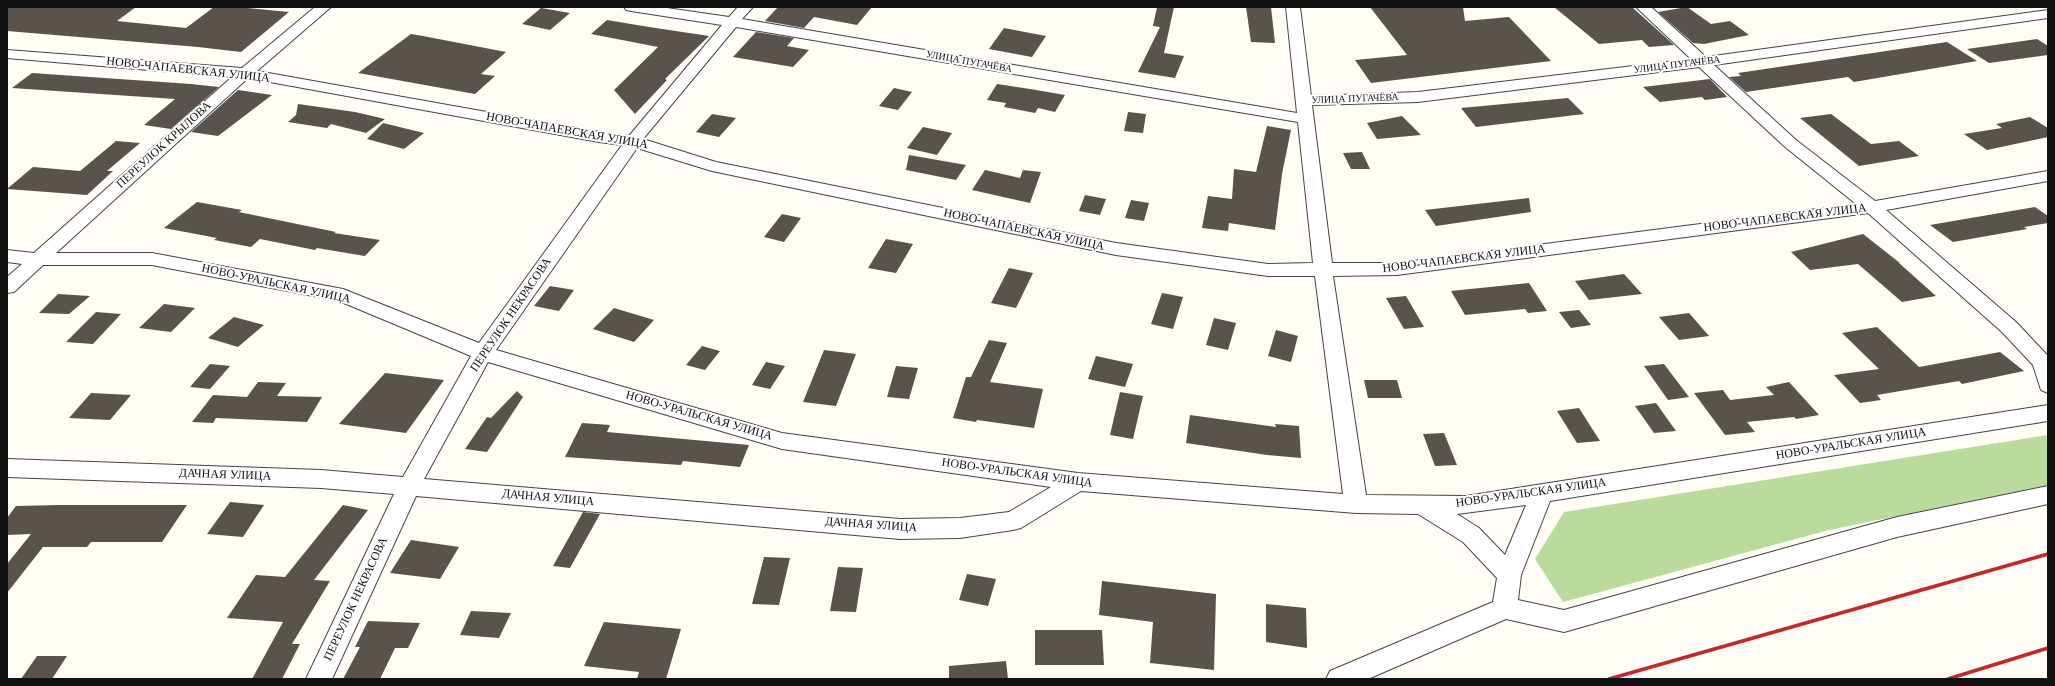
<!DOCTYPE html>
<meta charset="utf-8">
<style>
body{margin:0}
#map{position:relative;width:2055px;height:686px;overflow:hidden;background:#fffdf5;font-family:Georgia,serif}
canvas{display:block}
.frame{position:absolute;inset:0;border:8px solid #111;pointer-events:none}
</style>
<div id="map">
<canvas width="2055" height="686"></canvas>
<div class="frame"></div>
</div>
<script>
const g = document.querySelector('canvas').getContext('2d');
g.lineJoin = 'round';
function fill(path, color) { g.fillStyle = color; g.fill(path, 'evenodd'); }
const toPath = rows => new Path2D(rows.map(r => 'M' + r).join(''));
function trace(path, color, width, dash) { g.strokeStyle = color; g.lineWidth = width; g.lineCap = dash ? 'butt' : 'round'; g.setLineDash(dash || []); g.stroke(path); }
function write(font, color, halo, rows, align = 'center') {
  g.font = font + ' Georgia,serif'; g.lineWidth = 4; g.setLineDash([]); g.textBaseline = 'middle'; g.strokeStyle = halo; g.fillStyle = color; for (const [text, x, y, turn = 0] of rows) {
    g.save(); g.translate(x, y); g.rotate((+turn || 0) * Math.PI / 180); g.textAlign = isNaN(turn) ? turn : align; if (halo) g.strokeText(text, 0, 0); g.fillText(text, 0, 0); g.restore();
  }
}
fill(toPath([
 [2048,435,2048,485,1829,530,1563,602,1535,559,1564,512]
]), '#b9dc9c');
fill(toPath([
 [7,7,136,7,117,21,186,28,214,7,237,7,289,12,241,52,198,47,7,31],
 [778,7,872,7,857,25,814,17,804,28,765,21],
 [1157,7,1174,7,1164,53,1184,56,1175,78,1138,72,1160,27,1153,26],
 [1246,7,1271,7,1275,43,1251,42],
 [1370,7,1463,7,1465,21,1509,17,1551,61,1371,83,1355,60,1407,55],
 [1554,7,1632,7,1674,45,1649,47,1642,40,1599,44],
 [1687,7,1711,24,1730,21,1749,35,1704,44,1693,43,1658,12],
 [541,8,570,13,550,30,522,24],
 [607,20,649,27,709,36,665,79,667,80,635,114,614,90,658,47,591,34],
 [1004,28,1046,36,1032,57,989,49],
 [756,32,794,38,787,46,809,50,793,67,733,57],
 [411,34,423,36,506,52,481,74,495,76,475,94,358,73],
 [2037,39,2048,46,2048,55,1989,63,1967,49],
 [1947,42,1977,61,1854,82,1848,77,1746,92,1729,77,1741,76,1738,73],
 [32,73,191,84,219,87,171,129,144,125,175,99,12,88],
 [1710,79,1727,97,1705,100,1702,97,1660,102,1643,87],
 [997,84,1030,89,1065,95,1055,112,1038,108,1035,113,1004,107,1006,103,987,100],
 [894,88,912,92,898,110,879,106],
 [238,90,272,95,218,136,191,132],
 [1568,98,1584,114,1476,127,1461,108],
 [298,104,355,112,385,119,366,133,331,124,327,128,288,122,296,115],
 [1128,112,1146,114,1143,133,1124,131],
 [712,114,736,118,719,137,696,132],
 [1831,114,1871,144,1899,141,1919,156,1859,166,1800,118],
 [1402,116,1421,135,1377,139,1367,123],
 [2030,117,2048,128,2048,137,1987,150,1964,134,2002,128,1996,124],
 [383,123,424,133,404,149,367,139],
 [1267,126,1291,130,1282,174,1275,230,1229,223,1228,231,1202,228,1208,196,1232,199,1234,169,1256,172],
 [923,127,952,133,937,155,907,148],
 [116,141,140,143,107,171,113,171,87,195,7,189,33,167,80,171],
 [1362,152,1370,169,1351,169,1343,153],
 [909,155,966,165,956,180,906,170],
 [985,170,1020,178,1023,170,1041,172,1030,203,972,190],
 [1085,195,1106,199,1100,215,1079,211],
 [1529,198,1531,212,1436,226,1425,210],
 [1131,200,1149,203,1144,221,1125,218],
 [197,202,242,210,239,212,336,232,334,233,380,240,365,256,317,248,315,250,260,239,251,247,214,240,217,238,164,228],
 [2035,207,2048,216,2048,223,2024,227,2027,229,1953,242,1930,225],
 [782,214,801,218,784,242,764,237],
 [1863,234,1900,263,1899,263,1936,296,1902,302,1858,264,1810,270,1791,252],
 [886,239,913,244,896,273,868,268],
 [1009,268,1033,273,1016,308,991,303],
 [1624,274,1642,294,1589,300,1575,281],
 [1529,283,1547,311,1528,313,1525,309,1465,315,1451,291],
 [550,286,574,290,559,311,534,306],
 [1162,293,1183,297,1173,329,1151,324],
 [58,294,90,296,69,314,39,313],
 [1406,296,1424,327,1404,329,1386,298],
 [164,304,195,308,171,332,139,328],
 [614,308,654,320,634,342,593,329],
 [1579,310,1591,325,1571,328,1559,312],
 [96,312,121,314,93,344,66,342],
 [1689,313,1709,336,1679,340,1659,317],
 [234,317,264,325,238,347,208,338],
 [1214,318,1236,323,1228,350,1206,345],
 [1877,327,1919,367,2000,352,2024,371,1962,384,1959,381,1877,395,1881,400,1860,403,1834,375,1879,369,1842,333],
 [1276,330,1298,336,1291,362,1268,356],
 [989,340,1007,343,990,382,1043,389,1034,428,977,420,976,422,953,418,966,377,971,377],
 [702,346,720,351,705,370,686,365],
 [824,350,856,354,836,406,803,402],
 [1096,356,1133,364,1125,387,1088,379],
 [766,362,785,366,770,389,752,385],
 [210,364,230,366,210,389,190,387],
 [1664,364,1689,397,1668,400,1644,366],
 [896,366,918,368,909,399,887,397],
 [385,373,444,380,406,433,339,424],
 [1364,380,1397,380,1402,398,1368,398],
 [258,382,286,383,277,396,322,397,307,422,216,418,213,423,192,422,213,395,247,397],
 [1789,382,1819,415,1796,419,1794,417,1747,422,1755,432,1725,435,1694,393,1723,390,1730,400,1774,395,1766,387],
 [517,391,523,397,487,452,465,449,487,417,491,418],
 [1120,392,1143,396,1133,439,1110,435],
 [91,393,131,395,110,420,69,418],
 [1656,403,1676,431,1654,433,1635,406],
 [1579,408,1600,441,1577,443,1557,411],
 [1190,415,1276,427,1275,424,1299,426,1301,458,1267,455,1186,443],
 [582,423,610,425,607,432,749,445,740,467,683,461,681,465,565,457],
 [1444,433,1457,465,1435,466,1423,434],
 [230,502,264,505,243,537,207,534],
 [60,505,187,505,162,542,91,542,87,547,43,547,7,593,7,564,31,534,7,535,7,518,16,506],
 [343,505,368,510,314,580,330,581,292,644,300,644,282,679,252,679,283,622,227,618,256,575,285,577],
 [583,512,600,514,570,568,553,566],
 [411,540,459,547,440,579,390,573],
 [764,557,790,558,779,605,752,604],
 [838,567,863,568,856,612,830,611],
 [967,574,996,579,988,606,959,600],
 [1102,581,1216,594,1214,670,1150,663,1153,622,1099,615],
 [1266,604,1306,608,1307,648,1266,642],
 [471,611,511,613,499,638,460,635],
 [368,621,420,623,408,648,395,648,380,679,343,679,360,647,355,647],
 [604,622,681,629,666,679,637,679,639,672,584,666],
 [1035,630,1102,630,1104,665,1035,665],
 [37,656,67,656,52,679,21,679],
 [1006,661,1008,679,949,679,949,666]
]), '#5a524d');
const street = toPath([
 [315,7,331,7,257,71,599,132,629,136,722,25,631,11,626,10,624,7,660,7,729,17,738,7,753,7,742,19,1297,113,1286,7,1300,7,1311,96,1418,92,1691,59,1636,7,1651,7,1706,57,2048,10,2048,18,1714,65,1796,140,1875,201,2048,171,2048,181,1886,210,2016,322,2048,356,2048,393,2041,390,2033,365,2002,332,1868,213,1397,275,1333,276,1366,495,1466,496,2048,405,2048,421,1550,501,1521,575,1518,600,1564,610,1897,517,2048,486,2048,504,1897,537,1564,632,1506,619,1368,679,1326,679,1330,671,1493,602,1497,578,1463,542,1418,514,1356,513,1081,491,1021,528,1013,530,960,538,900,539,416,496,332,679,306,679,394,494,321,488,7,477,7,459,321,470,403,477,471,356,339,301,152,265,43,265,14,292,7,293,7,277,22,264,7,262,7,250,34,253,232,77,7,58,7,50,242,68,315,7],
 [736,27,1298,122,1313,263,1268,264,1116,243,716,162,643,139,736,27],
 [1699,67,1784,146,1856,204,1397,263,1332,263,1312,105,1418,102,1699,67],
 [248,78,599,142,622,145,479,343,343,289,152,253,56,253,248,78],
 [637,148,712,171,1116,255,1268,276,1315,276,1343,494,1078,473,782,433,496,350,637,148],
 [488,362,782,449,1051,487,1009,512,960,518,900,519,424,479,488,362],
 [1526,505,1505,555,1479,528,1457,514,1526,505]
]);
trace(street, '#444', 2);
fill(street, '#fff');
trace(toPath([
 [1609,679,2048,554],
 [1948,679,2048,648]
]), '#c4262e', 3.5);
write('10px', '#111', '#fff', [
 ["УЛИЦА ПУГАЧЁВА",969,62,10],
 ["УЛИЦА ПУГАЧЁВА",1677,65,-7],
 ["УЛИЦА ПУГАЧЁВА",1355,99,-2]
]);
write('12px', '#111', '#fff', [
 ["НОВО-ЧАПАЕВСКАЯ УЛИЦА",188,70,6],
 ["НОВО-ЧАПАЕВСКАЯ УЛИЦА",567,131,10],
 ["ПЕРЕУЛОК КРЫЛОВА",164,145,-42],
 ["НОВО-ЧАПАЕВСКАЯ УЛИЦА",1785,218,-7],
 ["НОВО-ЧАПАЕВСКАЯ УЛИЦА",1024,230,12],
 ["НОВО-ЧАПАЕВСКАЯ УЛИЦА",1464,259,-7],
 ["НОВО-УРАЛЬСКАЯ УЛИЦА",276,284,12],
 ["ПЕРЕУЛОК НЕКРАСОВА",511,315,-56],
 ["НОВО-УРАЛЬСКАЯ УЛИЦА",699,416,16],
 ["НОВО-УРАЛЬСКАЯ УЛИЦА",1851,444,-9],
 ["НОВО-УРАЛЬСКАЯ УЛИЦА",1017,473,8],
 ["ДАЧНАЯ УЛИЦА",225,475,2],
 ["НОВО-УРАЛЬСКАЯ УЛИЦА",1531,493,-8],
 ["ДАЧНАЯ УЛИЦА",548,498,5],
 ["ДАЧНАЯ УЛИЦА",871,525,4],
 ["ПЕРЕУЛОК НЕКРАСОВА",356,599,-65]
]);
</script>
